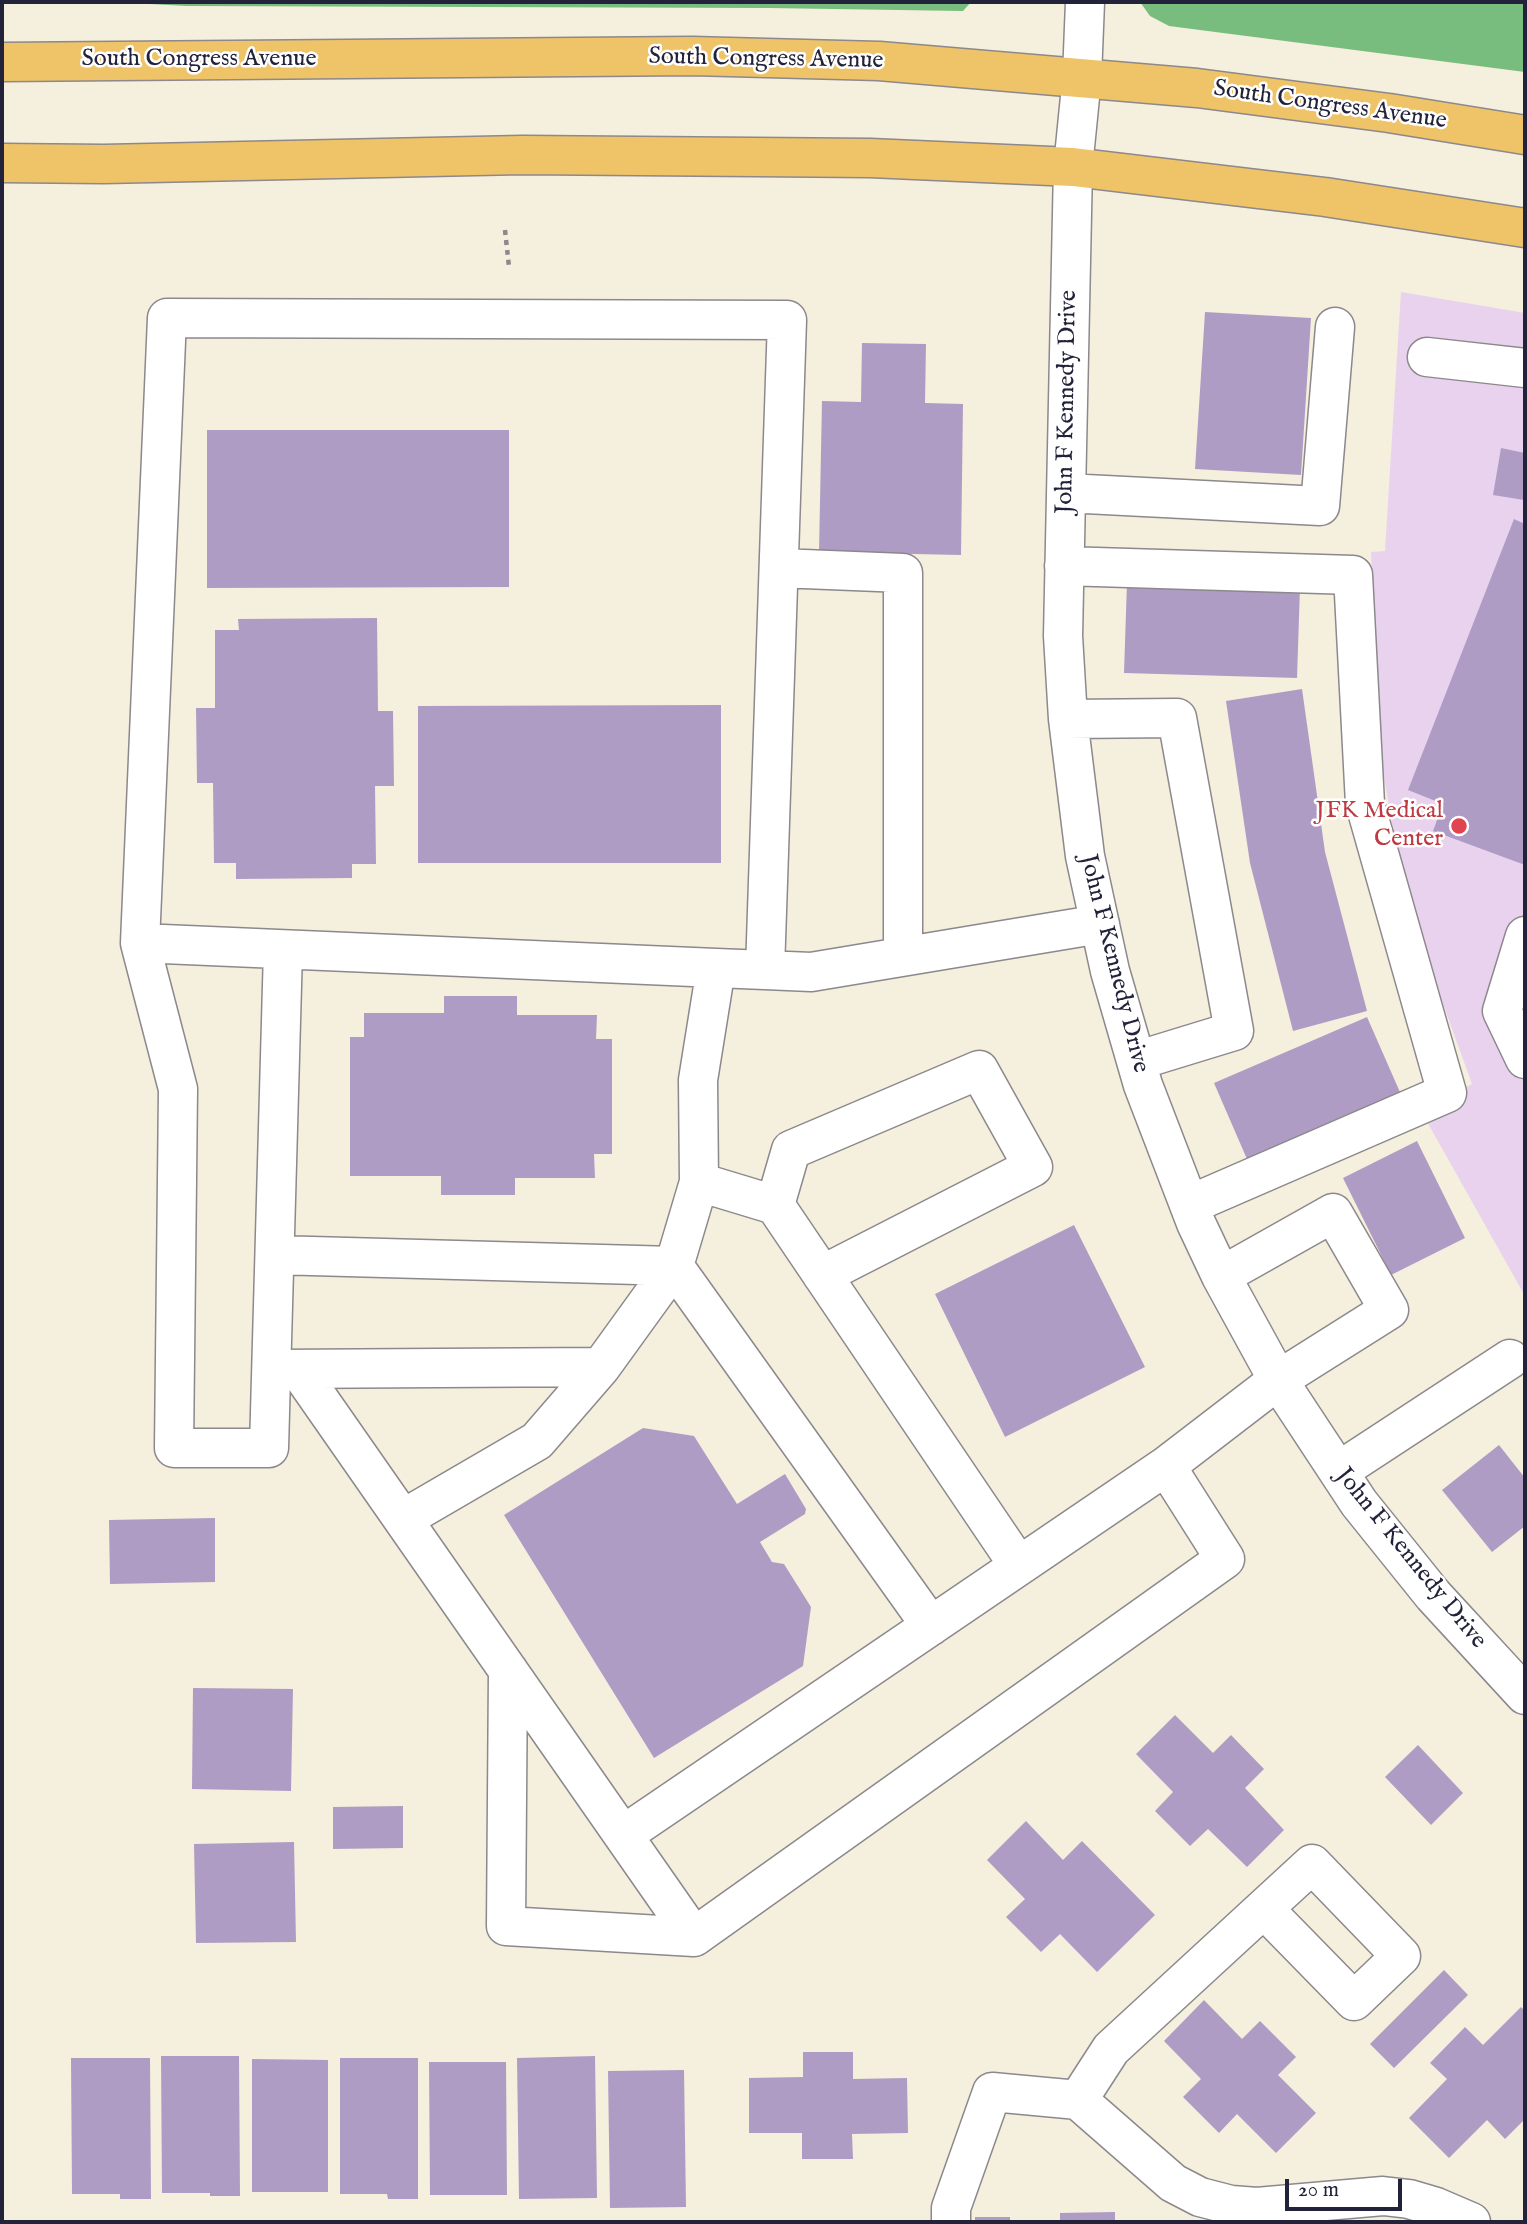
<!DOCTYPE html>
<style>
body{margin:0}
#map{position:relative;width:1527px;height:2224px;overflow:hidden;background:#f5efdd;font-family:"IM FELL English",serif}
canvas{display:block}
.frame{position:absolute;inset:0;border:4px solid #22223b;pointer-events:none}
.scale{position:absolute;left:1285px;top:2179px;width:117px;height:32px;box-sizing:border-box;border:4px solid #22223b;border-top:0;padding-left:9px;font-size:21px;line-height:24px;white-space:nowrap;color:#22223b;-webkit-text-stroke:5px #fff;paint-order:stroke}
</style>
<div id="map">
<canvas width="1527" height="2224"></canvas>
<div class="frame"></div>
<div class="scale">20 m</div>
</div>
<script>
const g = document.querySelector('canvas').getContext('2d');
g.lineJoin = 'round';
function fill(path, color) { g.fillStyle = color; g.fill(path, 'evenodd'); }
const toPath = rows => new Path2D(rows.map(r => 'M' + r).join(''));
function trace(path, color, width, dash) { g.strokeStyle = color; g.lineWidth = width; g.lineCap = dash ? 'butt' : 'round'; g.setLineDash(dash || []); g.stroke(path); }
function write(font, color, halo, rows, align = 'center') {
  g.font = font + ' "IM FELL English",serif'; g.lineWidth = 5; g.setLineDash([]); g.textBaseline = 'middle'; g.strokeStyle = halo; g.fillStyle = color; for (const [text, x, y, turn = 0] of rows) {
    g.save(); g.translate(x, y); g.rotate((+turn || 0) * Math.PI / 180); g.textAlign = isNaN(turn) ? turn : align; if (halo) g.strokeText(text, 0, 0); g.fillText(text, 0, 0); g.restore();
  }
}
fill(toPath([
 [1401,292,1525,313,1525,1296,1421,1111,1472,1084,1405,899,1380,754,1371,552,1385,551]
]), '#e9d2ee');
fill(toPath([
 [113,2,971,2,963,11,768,8,186,6],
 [1140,2,1525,2,1525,72,1169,26,1150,16]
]), '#78bc7e');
fill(toPath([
 [1205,312,1311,318,1301,475,1195,469],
 [862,343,926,344,925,403,963,404,961,555,819,552,822,401,861,402],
 [207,430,509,430,509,587,207,588],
 [1501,448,1525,453,1524,500,1493,495],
 [1514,519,1525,524,1525,865,1433,831,1443,804,1408,790],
 [1127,582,1300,587,1297,678,1124,673],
 [377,618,378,711,393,711,394,786,375,786,376,864,352,864,352,878,236,879,236,863,214,863,213,783,197,783,196,708,215,708,215,630,239,630,238,619],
 [1302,689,1325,852,1367,1011,1293,1031,1250,863,1226,701],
 [721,705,721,863,418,863,418,706],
 [444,996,517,996,517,1015,597,1015,596,1039,612,1039,612,1154,594,1154,595,1178,515,1178,515,1195,441,1195,441,1176,350,1176,350,1037,364,1037,364,1013,444,1013],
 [1367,1017,1403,1099,1250,1166,1214,1083],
 [1417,1141,1465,1238,1391,1275,1343,1178],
 [1074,1225,1145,1367,1005,1437,935,1294],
 [643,1428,694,1436,737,1504,785,1474,806,1509,805,1514,760,1542,772,1562,784,1564,811,1607,803,1666,654,1758,504,1515],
 [1499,1445,1525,1478,1525,1526,1492,1552,1442,1490],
 [215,1518,215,1582,110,1584,109,1520],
 [193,1688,293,1689,291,1791,192,1789],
 [1175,1715,1213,1753,1231,1735,1264,1769,1245,1788,1284,1830,1247,1867,1208,1829,1190,1846,1155,1811,1173,1792,1136,1754],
 [1418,1745,1463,1793,1431,1825,1385,1777],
 [403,1806,403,1848,333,1849,333,1807],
 [1026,1821,1063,1860,1082,1841,1155,1915,1097,1972,1060,1934,1041,1952,1006,1917,1025,1899,987,1860],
 [294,1842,296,1942,196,1943,194,1844],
 [1444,1970,1468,1995,1394,2068,1370,2044],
 [1204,2000,1242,2039,1260,2021,1296,2057,1278,2075,1316,2113,1276,2153,1237,2114,1219,2133,1183,2097,1201,2079,1164,2041],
 [1521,2007,1525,2011,1525,2119,1505,2139,1487,2120,1449,2158,1409,2118,1447,2079,1430,2063,1465,2027,1483,2045],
 [803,2052,853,2052,853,2079,907,2078,908,2133,852,2134,853,2159,802,2159,802,2133,749,2133,749,2078,803,2077],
 [161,2056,239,2056,240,2196,210,2196,210,2193,162,2193],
 [595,2056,597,2198,519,2199,517,2058],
 [71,2058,150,2058,151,2199,120,2199,120,2194,72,2194],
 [340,2058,418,2058,418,2199,388,2199,387,2194,340,2194],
 [252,2059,328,2060,328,2192,252,2192],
 [429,2062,506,2062,507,2195,430,2195],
 [684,2070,686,2207,610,2208,608,2071],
 [1115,2212,1115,2222,1060,2222,1060,2213],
 [975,2217,1010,2217,1010,2222,975,2222]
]), '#af9cc4');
const minor = toPath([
 [1085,2,1082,77,1073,167,1063,636,1068,719,1085,856,1110,971,1143,1085,1196,1223,1221,1276,1278,1380,1359,1503,1433,1595,1525,1695],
 [1427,357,1525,368],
 [1066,493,1320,506,1335,327],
 [1064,566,1353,575,1365,804,1447,1093,1189,1205],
 [779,568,903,573,903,956],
 [1068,719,1177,718,1234,1031,1136,1061],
 [1525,936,1502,1011,1525,1059],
 [140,943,178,1089,174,1448,269,1448,283,950],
 [765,970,787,320,167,318,140,943,716,968,765,970,811,972,1100,924],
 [699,1182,775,1205,1019,1566],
 [775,1205,791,1150,979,1070,1033,1167,822,1275],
 [275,1255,674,1266,699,1182,698,1080,716,968],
 [278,1369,601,1367,674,1266,931,1626],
 [298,1369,694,1937,1225,1559,1166,1466,1278,1380,1389,1310,1333,1213,1221,1276],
 [1339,1471,1510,1359],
 [403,1519,537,1441,601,1367],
 [508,1670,506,1926,694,1937],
 [623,1835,1166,1466],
 [1078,2100,1111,2049,1312,1864,1401,1956,1354,2001,1264,1909],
 [951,2222,951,2208,992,2092,1078,2100,1173,2183,1200,2197,1231,2205,1257,2207,1383,2196,1409,2199,1436,2207,1471,2222]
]);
const major = toPath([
 [2,62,692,56,879,61,1197,88,1389,113,1525,135],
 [2,163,104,164,522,155,870,158,1073,167,1325,197,1525,228]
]);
trace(minor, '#8c888c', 41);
trace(major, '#8c888c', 41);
trace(toPath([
 [505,230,509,267]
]), '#8c888c', 4.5, [5, 5]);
trace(minor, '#fff', 38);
trace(major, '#efc469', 38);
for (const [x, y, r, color] of [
 [1459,826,9,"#e0444e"]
]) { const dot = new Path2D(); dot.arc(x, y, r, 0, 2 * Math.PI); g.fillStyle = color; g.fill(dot); trace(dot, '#fff', 2.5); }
write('24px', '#22223b', '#fff', [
 ["South Congress Avenue",199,60],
 ["South Congress Avenue",766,60,1],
 ["South Congress Avenue",1330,106,8],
 ["John F Kennedy Drive",1068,402,-89],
 ["John F Kennedy Drive",1113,964,76],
 ["John F Kennedy Drive",1410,1559,51]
]);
write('24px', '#be3a42', '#fff', [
 ["JFK Medical",1443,812],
 ["Center",1443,840]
], 'right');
</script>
